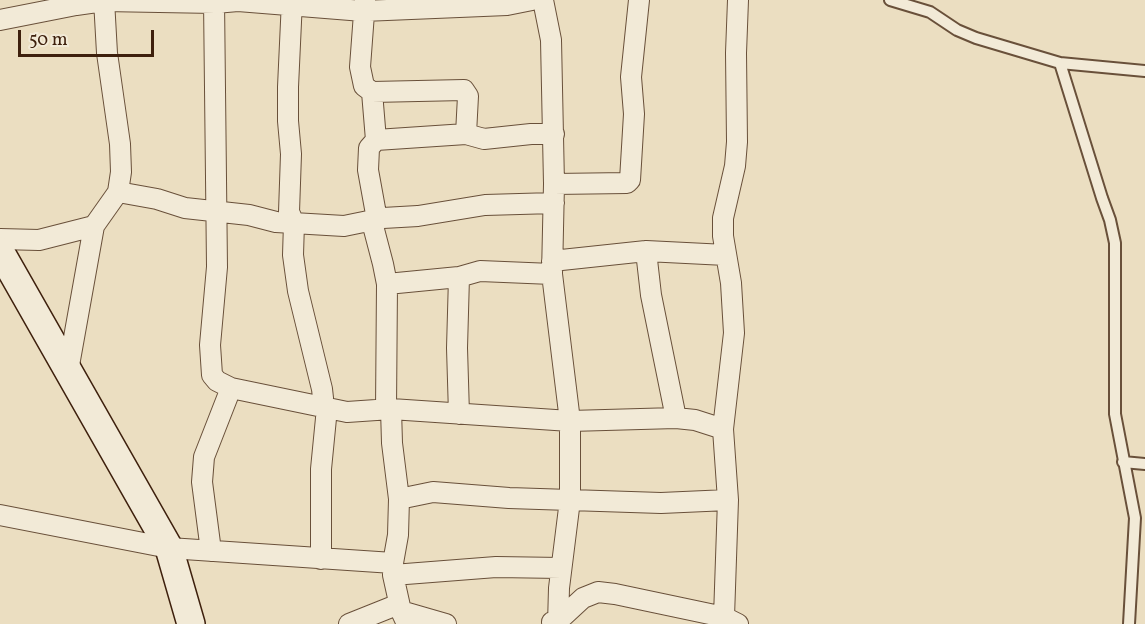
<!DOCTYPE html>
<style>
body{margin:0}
#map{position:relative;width:1145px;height:624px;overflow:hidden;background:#ebdec1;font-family:Vollkorn,serif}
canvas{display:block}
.scale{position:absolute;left:18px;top:30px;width:136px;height:27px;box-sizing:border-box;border:3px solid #3e200d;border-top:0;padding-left:8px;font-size:18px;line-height:21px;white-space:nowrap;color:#3e200d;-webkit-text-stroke:4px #f2ead7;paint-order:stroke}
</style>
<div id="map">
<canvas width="1145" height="624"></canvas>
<div class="scale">50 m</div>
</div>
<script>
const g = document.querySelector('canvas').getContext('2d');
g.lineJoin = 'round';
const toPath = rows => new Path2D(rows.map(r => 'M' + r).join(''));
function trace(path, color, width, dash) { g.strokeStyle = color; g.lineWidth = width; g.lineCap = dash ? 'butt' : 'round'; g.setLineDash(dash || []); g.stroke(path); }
const lane = toPath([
 [890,0,930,12,957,30,976,38,1060,63,1145,71],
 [1060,63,1102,198,1110,220,1115,243,1115,414,1135,518,1129,624],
 [1123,462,1145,464]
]);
const street = toPath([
 [214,0,217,267,210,345,212,375,217,381,231,388,347,412,391,409,570,421,676,418,695,420,723,429],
 [292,0,288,87,288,121,291,154,289,212,294,223,293,255,298,291,322,389,323,398,320,406],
 [365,0,360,67,364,86,372,92,464,90,468,96,466,134],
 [543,0,551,40,554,184,552,274,570,421,570,500,559,588,558,624],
 [0,20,76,5,104,1,215,3,238,1,363,11,507,5,532,0],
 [372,92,376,140,369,148,368,170,376,214,372,222,383,264,387,284,386,409],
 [376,140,466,134,484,139,531,134,554,134],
 [554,184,627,183,630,180,634,114,631,77,639,0],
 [118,192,157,199,185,208,249,215,276,222,344,226,383,218,418,216,485,205,554,203],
 [0,239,39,240,94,226],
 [646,251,651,295,676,418],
 [552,261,646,251,726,255],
 [387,284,459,277,480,271,552,274],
 [68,371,94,226,118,192,121,172,120,144,107,53,104,0],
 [391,409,392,443,399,499,398,535,393,563,393,575,401,611,407,624],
 [459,414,457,348,459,277],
 [399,499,433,492,509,498,661,503,728,500],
 [0,515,169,548,393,563],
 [211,551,202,482,204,457,231,388],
 [321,559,321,469,327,408],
 [393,575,496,567,561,568],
 [401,611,446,624],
 [724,617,728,500,723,429,734,333,731,283,723,236,723,218,735,166,737,142,736,53,738,0],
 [552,622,558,621,583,598,598,592,615,594,724,617,738,624],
 [349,624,399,604]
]);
const secondary = toPath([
 [0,251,169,548,191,624]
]);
trace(lane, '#69503a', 14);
trace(street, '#69503a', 22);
trace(secondary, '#3e200d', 30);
trace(lane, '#f2ead7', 10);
trace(street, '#f2ead7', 20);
trace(secondary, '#f2ead7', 27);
</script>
